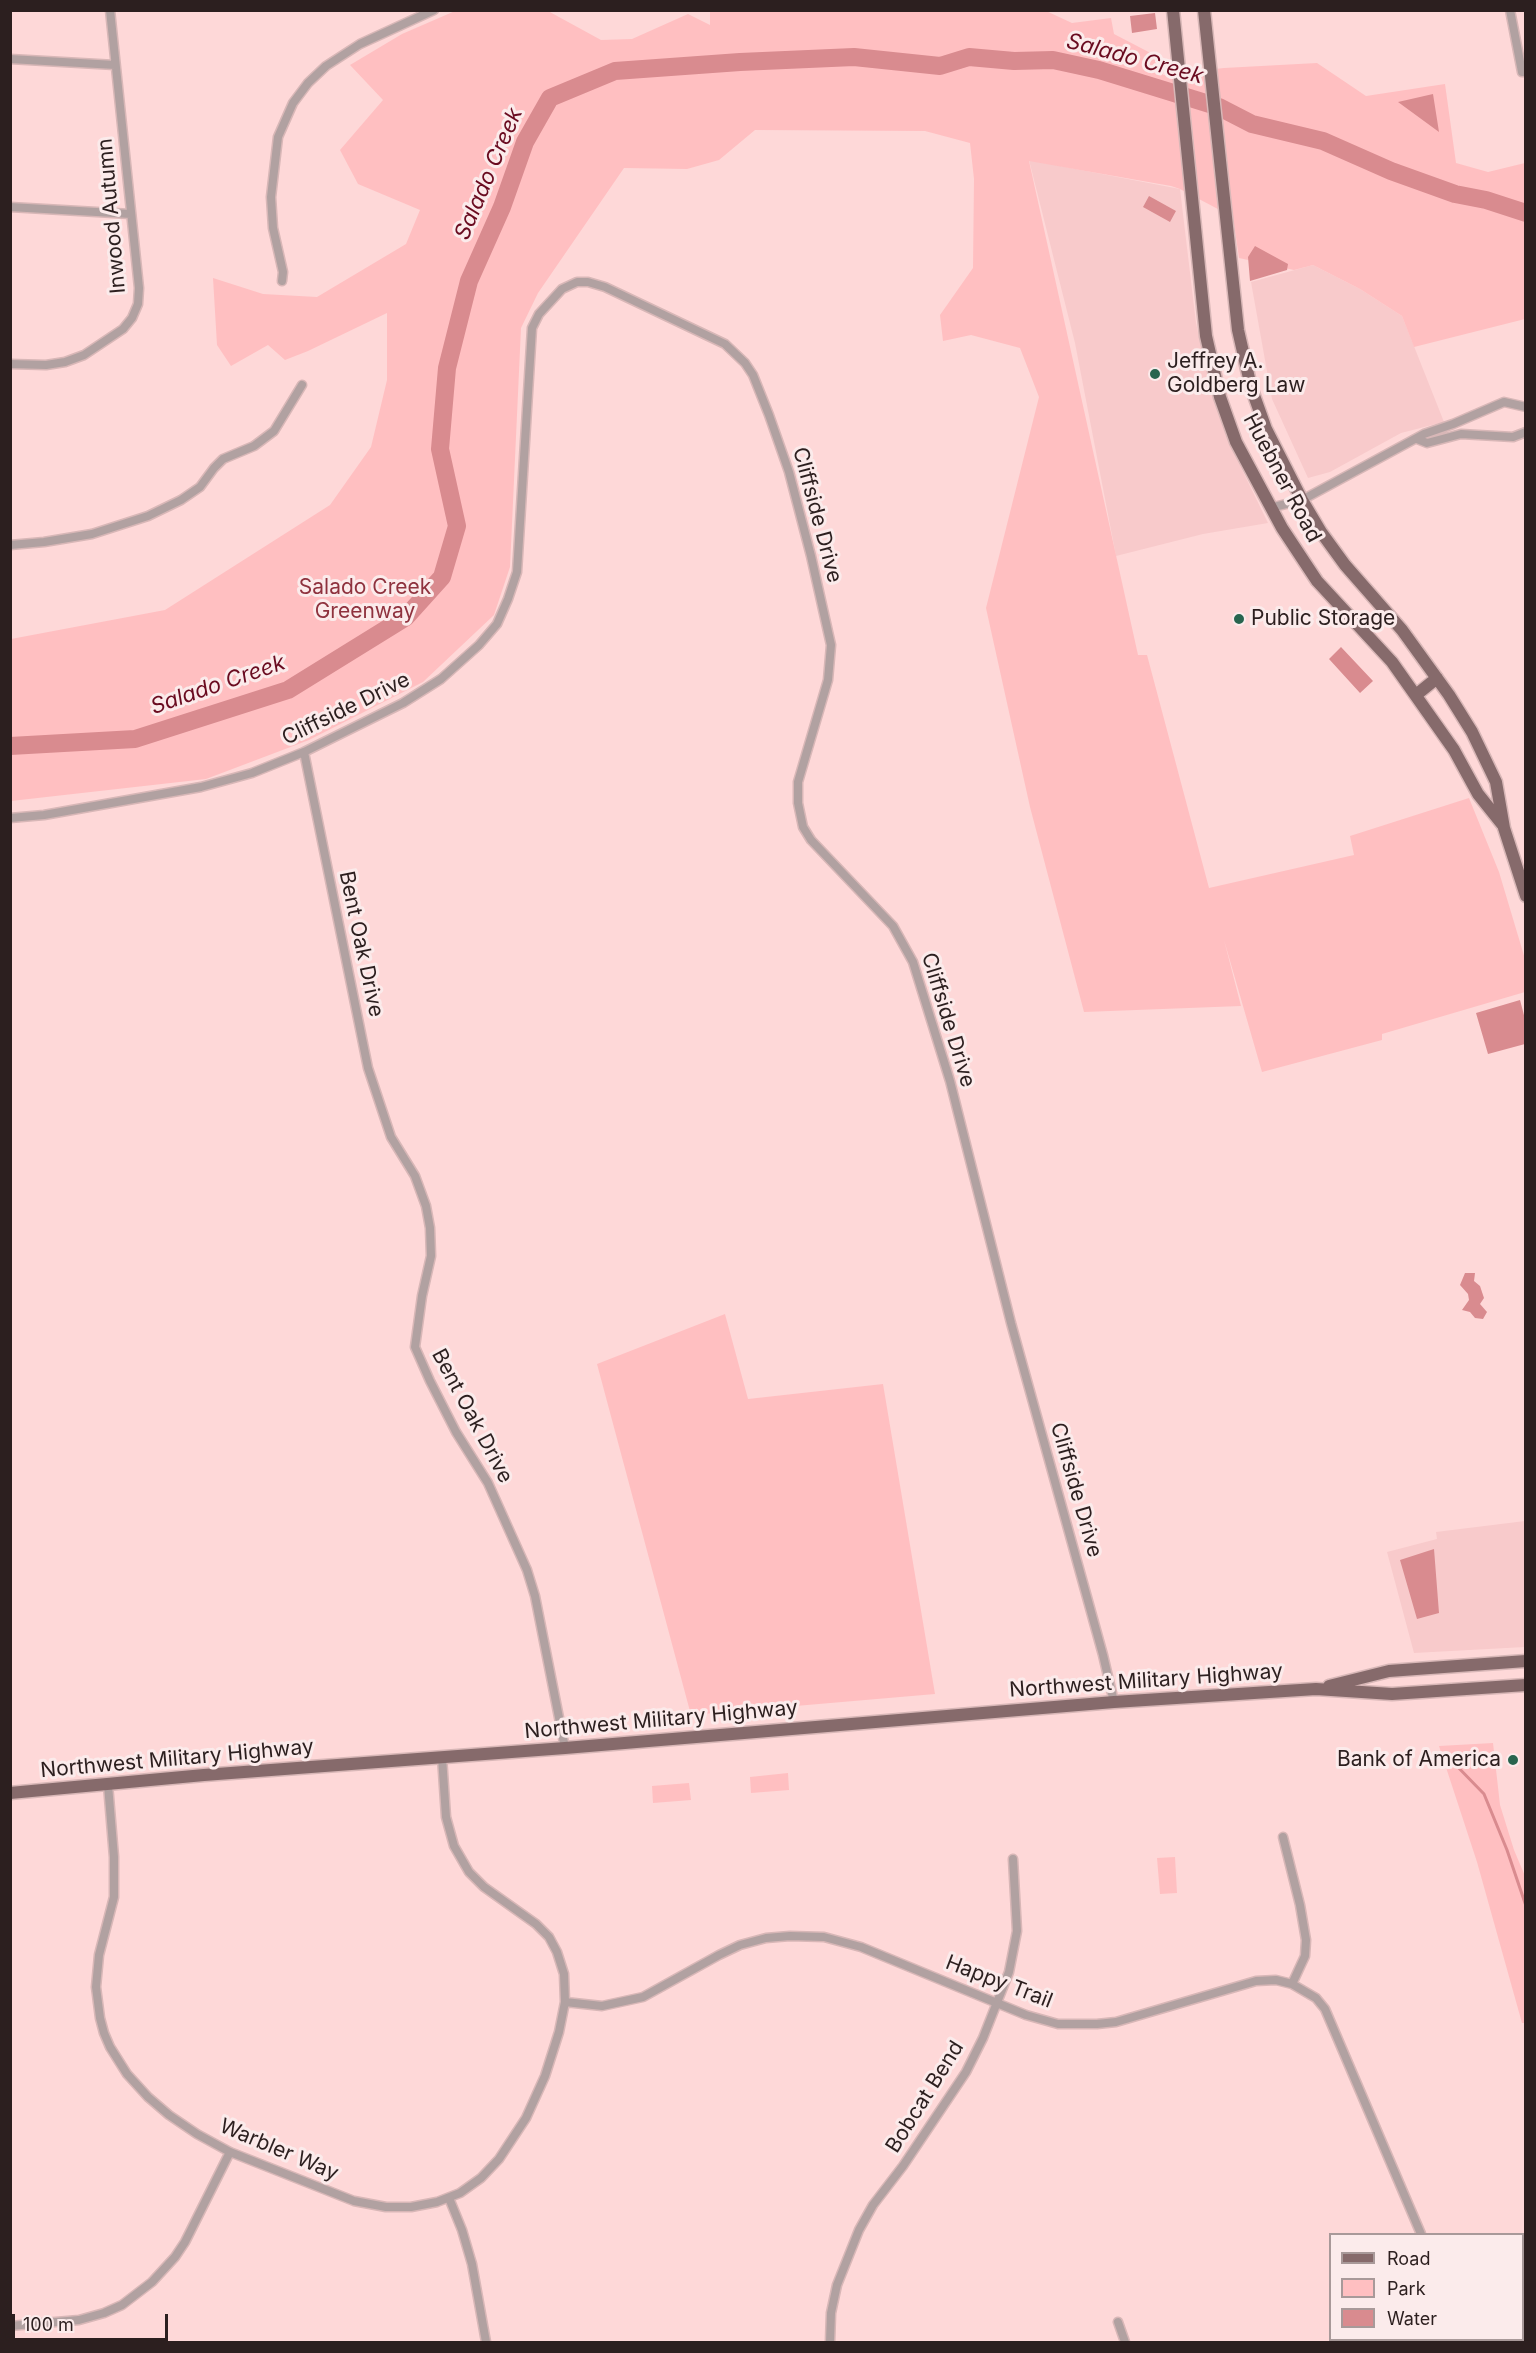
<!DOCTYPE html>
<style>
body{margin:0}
#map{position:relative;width:1536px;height:2353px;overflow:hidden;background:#fed8d8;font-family:Inter,sans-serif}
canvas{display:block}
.frame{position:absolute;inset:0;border:12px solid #2c1f1f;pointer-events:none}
.legend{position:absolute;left:1329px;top:2233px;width:195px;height:108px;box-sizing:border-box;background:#fbebeb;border:2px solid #a89999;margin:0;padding:8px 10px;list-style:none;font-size:18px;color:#2c1f1f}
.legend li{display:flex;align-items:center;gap:12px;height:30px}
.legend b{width:30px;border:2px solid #a89999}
.scale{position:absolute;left:12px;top:2314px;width:156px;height:27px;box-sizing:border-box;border:3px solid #2c1f1f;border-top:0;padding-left:8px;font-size:18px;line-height:21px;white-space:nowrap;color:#2c1f1f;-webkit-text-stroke:4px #fbebeb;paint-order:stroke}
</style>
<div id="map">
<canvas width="1536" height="2353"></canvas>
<div class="frame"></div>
<ul class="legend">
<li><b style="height:8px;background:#866a6b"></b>Road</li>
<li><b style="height:16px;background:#ffbfc1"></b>Park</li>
<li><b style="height:16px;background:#d98b8f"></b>Water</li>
</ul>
<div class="scale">100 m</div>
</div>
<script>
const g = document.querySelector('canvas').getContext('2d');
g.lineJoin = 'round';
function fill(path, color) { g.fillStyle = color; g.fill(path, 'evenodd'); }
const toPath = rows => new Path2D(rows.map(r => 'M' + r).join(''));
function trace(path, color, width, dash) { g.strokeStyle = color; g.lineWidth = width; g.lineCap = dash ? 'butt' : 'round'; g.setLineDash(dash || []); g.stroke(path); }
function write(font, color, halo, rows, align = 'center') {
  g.font = font + ' Inter,sans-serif'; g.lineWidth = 6; g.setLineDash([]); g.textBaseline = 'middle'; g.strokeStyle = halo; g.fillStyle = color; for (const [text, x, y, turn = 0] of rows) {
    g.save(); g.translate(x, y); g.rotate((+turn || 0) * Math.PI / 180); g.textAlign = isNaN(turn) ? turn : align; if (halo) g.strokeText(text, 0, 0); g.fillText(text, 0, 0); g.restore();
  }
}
fill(toPath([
 [1029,160,1180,189,1196,323,1208,379,1232,449,1268,523,1203,534,1116,556,1075,343],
 [1313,265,1360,289,1402,316,1444,422,1401,433,1330,472,1308,478,1272,399,1251,282],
 [1525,1521,1525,1647,1414,1653,1387,1552,1437,1539,1436,1532]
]), '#f8cacb');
fill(toPath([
 [710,10,1044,10,1072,23,1111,18,1114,34,1164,60,1163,75,1224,68,1317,63,1366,96,1445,84,1456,163,1488,172,1525,163,1525,319,1414,347,1402,316,1360,289,1313,265,1294,270,1239,258,1233,217,1180,189,1171,186,1029,161,1138,655,1147,655,1209,888,1354,855,1350,836,1469,798,1499,872,1525,959,1525,992,1382,1034,1382,1040,1262,1072,1224,940,1241,1006,1084,1012,1030,807,986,608,1039,397,1020,348,971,335,943,341,940,315,973,268,974,179,970,143,925,131,755,130,719,160,687,169,624,168,538,293,521,328,510,567,494,615,423,682,309,740,206,779,11,801,11,639,165,610,330,505,371,447,387,380,387,313,308,351,285,360,268,345,231,366,217,345,213,278,263,294,317,297,406,244,420,210,358,184,340,150,383,100,350,65,402,34,455,11,548,11,601,40,632,39,688,14,710,25],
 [725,1314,748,1399,883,1384,935,1694,691,1715,597,1364],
 [1493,1743,1500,1805,1514,1850,1525,1876,1525,2023,1522,2023,1477,1862,1439,1746],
 [788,1773,789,1790,751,1793,750,1777],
 [689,1783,691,1800,653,1803,652,1786],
 [1175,1857,1177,1893,1160,1894,1157,1858]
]), '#ffbfc1');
fill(toPath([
 [1155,13,1157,29,1132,33,1130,16],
 [1433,94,1439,132,1398,102],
 [1149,196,1176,211,1170,222,1143,207],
 [1255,246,1288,264,1287,270,1250,281,1248,257],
 [1341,647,1373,681,1360,693,1329,659],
 [1520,1000,1525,1019,1525,1044,1488,1054,1476,1013],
 [1465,1273,1475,1273,1474,1281,1480,1286,1484,1298,1480,1304,1487,1312,1483,1319,1475,1318,1470,1312,1462,1310,1469,1300,1468,1294,1460,1285],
 [1434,1549,1439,1613,1417,1619,1400,1560]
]), '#d98b8f');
trace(toPath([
 [1451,1760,1484,1794,1507,1850,1526,1906]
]), '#d98b8f', 3);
trace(toPath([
 [10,746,135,739,288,690,406,617,442,577,457,526,440,449,447,368,469,281,502,207,525,142,550,98,615,71,740,62,854,57,940,66,969,57,1014,61,1053,60,1099,70,1219,107,1252,124,1323,141,1391,171,1455,194,1486,200,1526,213]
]), '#d98b8f', 18);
const minor = toPath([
 [1510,10,1522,72,1526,72],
 [10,59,115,65],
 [10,207,131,214],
 [282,281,283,272,273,228,271,197,278,137,293,103,308,83,326,66,360,44,434,10],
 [10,364,46,365,65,362,84,355,123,329,132,318,138,304,139,288,110,10],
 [1417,439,1427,443,1461,434,1513,437,1526,432],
 [1270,508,1302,500,1424,434,1453,424,1504,402,1526,407],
 [10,545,44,542,92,534,148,516,181,500,200,487,214,468,223,459,254,446,274,431,302,385],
 [304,752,368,1068,391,1137,415,1176,426,1206,430,1228,431,1256,422,1296,415,1347,430,1381,456,1432,488,1483,527,1570,535,1596,565,1748],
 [10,818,44,815,201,787,252,773,304,752,403,703,441,679,479,645,497,624,508,599,517,572,532,328,539,314,562,289,577,282,588,282,605,287,725,344,745,363,753,375,769,415,789,472,811,556,831,645,828,680,798,782,798,803,803,827,811,840,893,926,913,962,950,1081,1011,1323,1103,1655,1114,1702],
 [108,1785,114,1857,114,1897,99,1955,96,1987,100,2018,104,2033,110,2047,127,2074,148,2097,169,2115,197,2134,230,2152,354,2201,386,2207,411,2207,437,2202,460,2193,481,2178,499,2159,526,2118,545,2076,559,2032,565,2002,564,1974,557,1952,549,1937,536,1924,484,1887,469,1872,454,1846,446,1817,442,1757],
 [1283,1837,1300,1905,1306,1940,1305,1956,1292,1984],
 [565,2002,602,2006,643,1997,719,1955,740,1945,766,1938,790,1936,824,1937,861,1947,1026,2015,1058,2024,1097,2024,1116,2022,1256,1981,1276,1980,1292,1984,1316,1998,1325,2009,1421,2234],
 [449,2198,462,2230,472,2264,486,2342],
 [1118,2322,1125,2342],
 [10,2326,79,2320,104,2313,122,2305,152,2282,175,2257,185,2242,230,2152],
 [1466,2340,1467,2342],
 [830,2342,831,2313,837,2285,859,2230,873,2205,903,2166,966,2072,983,2038,1009,1972,1017,1931,1013,1859]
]);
const primary = toPath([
 [1173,10,1206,336,1220,397,1236,442,1282,528,1317,581,1392,662,1454,750,1478,794,1502,824],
 [1204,10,1238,330,1251,387,1266,429,1302,500,1321,532,1345,565,1402,630,1449,695,1472,732,1496,782,1504,828,1526,896],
 [1416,695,1437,678],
 [1329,1686,1389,1671,1526,1661],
 [10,1793,204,1775,565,1748,1114,1702,1316,1689,1392,1694,1526,1685]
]);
trace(minor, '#d8b7b7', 11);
trace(primary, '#d8b7b7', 15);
trace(minor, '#b1a1a1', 8);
trace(primary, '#866a6b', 12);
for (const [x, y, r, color] of [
 [1155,374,6,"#28644e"],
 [1239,619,6,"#28644e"],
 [1513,1760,6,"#28644e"]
]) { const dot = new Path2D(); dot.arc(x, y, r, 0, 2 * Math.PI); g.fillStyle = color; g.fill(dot); trace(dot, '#fbebeb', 2); }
write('21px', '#2c1f1f', '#fbebeb', [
 ["Inwood Autumn",112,216,-95],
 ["Huebner Road",1282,478,62],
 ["Cliffside Drive",817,515,75],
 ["Cliffside Drive",346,709,-26],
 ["Bent Oak Drive",361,944,78],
 ["Cliffside Drive",948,1020,73],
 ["Bent Oak Drive",472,1416,62],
 ["Cliffside Drive",1076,1490,74],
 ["Northwest Military Highway",1146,1681,-4],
 ["Northwest Military Highway",661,1720,-5],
 ["Northwest Military Highway",177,1759,-5],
 ["Happy Trail",999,1982,21],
 ["Bobcat Bend",925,2097,-58],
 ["Warbler Way",279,2150,23]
]);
write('21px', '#2c1f1f', '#fbebeb', [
 ["Jeffrey A.",1167,362],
 ["Goldberg Law",1167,386],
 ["Public Storage",1251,619],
 ["Bank of America",1501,1760,"right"]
], 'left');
write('21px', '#8f323e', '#fbebeb', [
 ["Salado Creek",365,588],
 ["Greenway",365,612]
]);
write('italic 22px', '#6a0b20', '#fbebeb', [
 ["Salado Creek",1135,59,15],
 ["Salado Creek",489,174,-67],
 ["Salado Creek",218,685,-19]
]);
</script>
